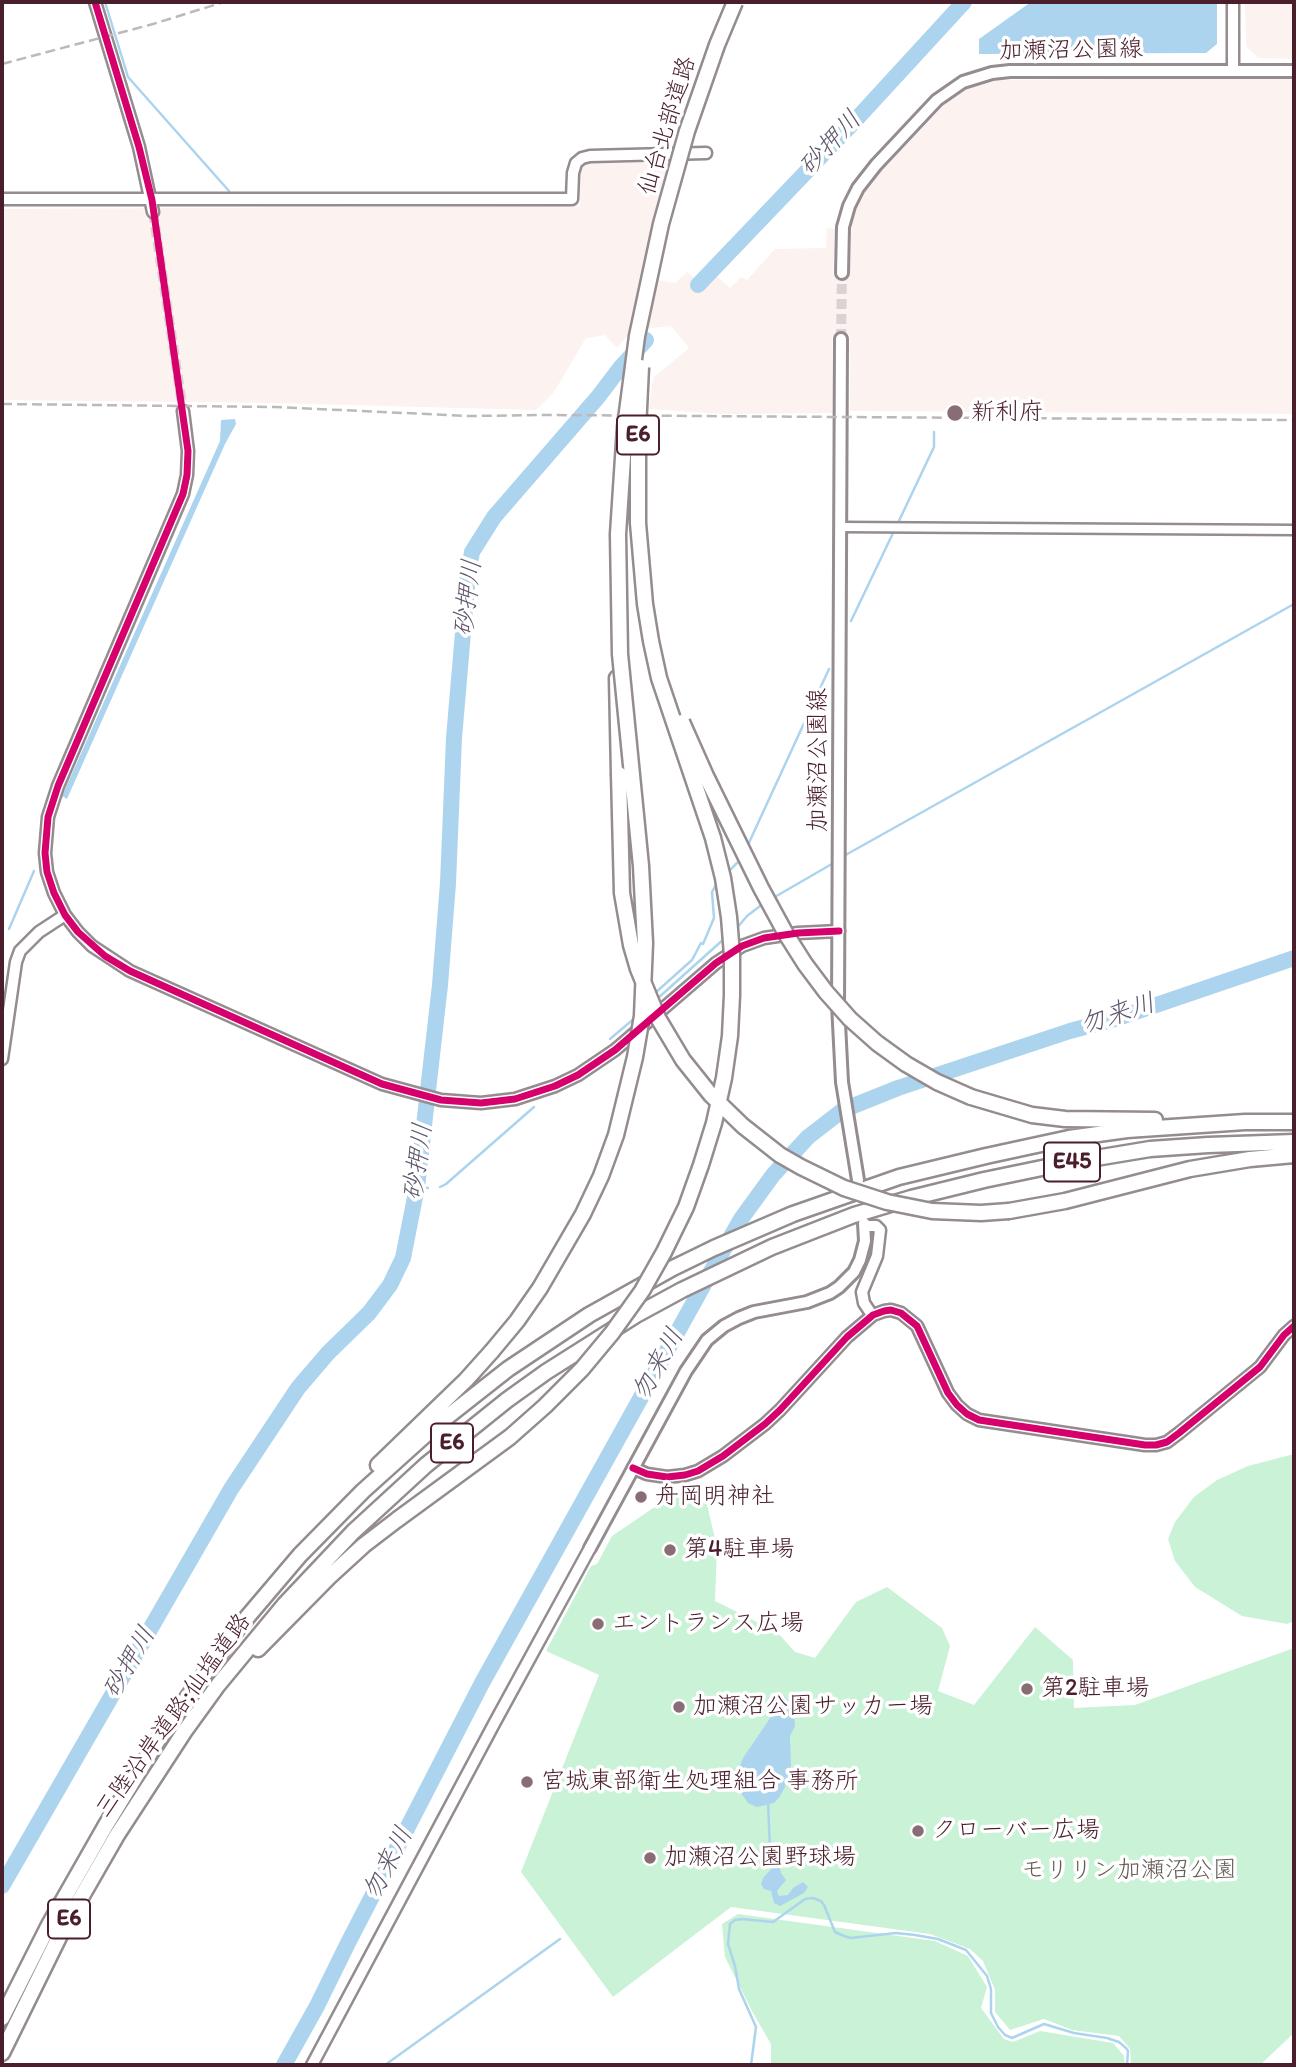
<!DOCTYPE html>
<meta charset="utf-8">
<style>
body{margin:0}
#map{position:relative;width:1296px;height:2067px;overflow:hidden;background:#fff;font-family:Itim,sans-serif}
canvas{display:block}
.frame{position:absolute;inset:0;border:4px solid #4a1f2b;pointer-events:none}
</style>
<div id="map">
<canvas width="1296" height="2067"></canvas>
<div class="frame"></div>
</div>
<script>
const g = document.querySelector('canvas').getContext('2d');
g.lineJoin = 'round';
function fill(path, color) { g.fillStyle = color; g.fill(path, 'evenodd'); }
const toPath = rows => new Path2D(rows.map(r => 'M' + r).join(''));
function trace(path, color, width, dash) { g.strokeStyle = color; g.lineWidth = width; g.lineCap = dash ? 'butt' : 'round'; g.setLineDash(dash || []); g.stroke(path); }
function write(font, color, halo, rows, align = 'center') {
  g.font = font + ' Itim,"Klee One",sans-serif'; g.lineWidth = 7; g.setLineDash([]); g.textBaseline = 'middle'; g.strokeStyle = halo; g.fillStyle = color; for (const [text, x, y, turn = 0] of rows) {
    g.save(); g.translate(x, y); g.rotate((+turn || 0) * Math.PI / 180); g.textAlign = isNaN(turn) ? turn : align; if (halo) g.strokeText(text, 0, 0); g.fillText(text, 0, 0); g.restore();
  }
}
fill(toPath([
 [1245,2,1294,2,1294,59,1258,58,1246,46],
 [1294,78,1294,414,850,411,850,335,832,336,833,413,724,414,649,409,653,378,689,348,671,326,633,330,617,348,605,335,586,338,554,392,536,410,274,403,2,400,2,209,580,206,579,170,584,163,670,162,643,278,675,283,687,272,702,285,714,274,730,288,741,277,747,280,775,249,826,248,827,228,835,229,833,274,849,275,852,220,865,188,948,101,967,89,999,80]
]), '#fcf2f0');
fill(toPath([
 [1294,1454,1294,1621,1287,1624,1242,1616,1195,1587,1175,1561,1168,1539,1175,1522,1194,1497,1217,1480,1248,1466],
 [687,1485,704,1492,717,1547,715,1601,777,1632,795,1652,815,1658,856,1602,887,1587,942,1628,950,1646,938,1691,974,1705,1035,1627,1073,1660,1074,1708,1135,1705,1294,1648,1294,2033,1260,2065,1131,2065,1130,2049,1119,2036,1072,2030,1044,2019,1010,2030,995,2012,995,1990,983,1961,970,1949,930,1934,731,1907,613,1997,521,1872,599,1675,546,1651,591,1566,597,1564,612,1536],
 [738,1914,935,1941,968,1956,987,1987,981,2008,1004,2039,1013,2042,1040,2031,1113,2043,1124,2056,1125,2065,771,2065,771,2044,753,2013,725,1957,722,1924]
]), '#caf2d7');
fill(toPath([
 [1031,2,1217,2,1217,44,1206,53,979,54,979,39],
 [235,419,236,424,225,444,67,799,62,796,220,441,221,420],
 [778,1696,784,1696,794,1707,795,1726,790,1736,791,1765,785,1787,780,1796,774,1803,757,1807,748,1803,741,1793,738,1782,739,1768,743,1758,777,1708,773,1703,773,1699],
 [775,1861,778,1861,781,1873,786,1880,777,1891,779,1896,788,1895,793,1888,803,1882,808,1887,804,1893,780,1906,774,1903,771,1891,764,1889,761,1884,763,1878,772,1868]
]), '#acd4ee');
trace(toPath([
 [105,2,128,77,229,191],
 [897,525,934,447,934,432],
 [851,621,894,531],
 [747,847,829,669],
 [842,857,1294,604],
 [728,872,741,859],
 [773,898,837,861],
 [9,929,34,871],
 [736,929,747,916,764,903],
 [654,994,692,960,701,943,703,944,714,918,712,892,718,881],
 [657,999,725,938],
 [610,1039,636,1017],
 [417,1187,428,1188],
 [440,1187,446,1184,534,1107],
 [768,1802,770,1849],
 [773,1870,773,1861],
 [385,2065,560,1939],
 [751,2065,756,2027,739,1989,735,1966,728,1944,730,1924,735,1920,742,1919,773,1922,805,1899,813,1898,821,1901,824,1905,835,1932,844,1936,851,1938,896,1933,915,1935,938,1939,966,1950,987,1976,991,1989,991,2013,998,2027,1005,2035,1012,2038,1044,2024,1074,2033,1107,2038,1119,2042,1126,2048,1128,2051,1127,2065]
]), '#acd4ee', 2.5);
trace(toPath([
 [698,285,851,125,964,2],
 [2,1886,231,1489,298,1388,328,1353,369,1313,390,1285,403,1258,417,1187,440,985,448,883,454,738,468,574,472,552,494,517,598,397,620,368,646,340],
 [284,2065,317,2006,347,1945,482,1683,708,1277,741,1219,773,1175,808,1137,843,1110,898,1088,1070,1031,1118,1018,1294,958]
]), '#acd4ee', 16);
trace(toPath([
 [153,212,183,411]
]), '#dbd2d5', 10, [10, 5]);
trace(toPath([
 [841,339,842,273]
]), '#dbd2d5', 10, [10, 5]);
const minor = toPath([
 [841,527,1294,530]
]);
const tertiary = toPath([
 [95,2,139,147,153,212],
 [1233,2,1233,70],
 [2,199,572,199,573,173,576,163,582,158,590,156,706,153],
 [183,411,188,451,187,475,183,494,58,786,48,817,45,853,47,872,54,893,65,915,78,932,92,946,130,971,382,1084,441,1100,481,1103,515,1099,555,1086,578,1075,615,1050,716,963,742,946,764,938,798,933,839,931],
 [2,1059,16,962,20,951,39,932,65,915],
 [865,1226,876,1226,880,1230,877,1256,862,1292,864,1303,872,1315],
 [633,1468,647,1474,667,1477,685,1475,698,1471,723,1456,765,1424,780,1410,847,1337,873,1315,884,1311,891,1310,901,1313,917,1326,948,1393,957,1405,967,1414,979,1420,1145,1445,1156,1445,1167,1442,1179,1433,1260,1367,1284,1335,1294,1326],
 [312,2065,495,1722,590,1548]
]);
const secondary = toPath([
 [842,273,843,227,849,206,858,188,876,165,937,100,963,82,992,73,1010,71,1294,71],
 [841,339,838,1004,842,1082,858,1180],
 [590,1548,686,1371,707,1340,724,1326,739,1318,754,1312,807,1302,830,1293,839,1287,854,1272,860,1260,865,1241,864,1223]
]);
const motorway = toPath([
 [617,678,619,774],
 [971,1097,1032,1115,1065,1119,1155,1120],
 [1009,1211,1065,1201,1190,1169,1250,1159,1294,1155],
 [378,1465,466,1380,492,1351],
 [258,1649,329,1577,364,1545,398,1519],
 [2,2018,49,1925,106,1825,166,1727,238,1628,300,1555,363,1491,433,1428,508,1369,589,1315,673,1268,714,1248,793,1214,899,1177,986,1156,1069,1138,1127,1130,1245,1122,1294,1122],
 [2,2053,63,1929,117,1835,184,1732,218,1685,285,1604,353,1532,426,1465,507,1400,546,1372,636,1315,682,1290,772,1247,854,1215,911,1198,984,1180,1066,1163,1150,1149,1208,1145,1294,1142]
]);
trace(minor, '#948c8e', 13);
trace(tertiary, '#948c8e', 15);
trace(secondary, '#948c8e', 16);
trace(motorway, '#948c8e', 19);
trace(minor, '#fff', 8);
trace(tertiary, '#fff', 10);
trace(secondary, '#fff', 10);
trace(motorway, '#fff', 14);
trace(toPath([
 [2,64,153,24,224,2],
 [2,404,275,407,469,416,546,415,1294,420]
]), '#bdb8b9', 2.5, [10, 5]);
const motorwayBridge = toPath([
 [682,722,706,776,761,888,786,934,805,964,826,992,850,1019,877,1043,906,1064,937,1082,971,1097],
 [619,774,622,893,631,945,638,969,658,1018,683,1060,711,1095,743,1126,780,1155,801,1167,844,1188,887,1202,932,1211,981,1213,1009,1211],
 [492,1351,517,1321,540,1288,583,1214,601,1176,616,1135,635,1057,642,1016,645,943,641,866,620,654,618,534,625,427,637,336,661,224,687,131,717,45,735,2],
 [398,1519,510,1437,545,1406,582,1369,612,1333,642,1291,664,1252,686,1207,701,1165,714,1123,724,1078,730,1036,732,995,732,955,729,917,723,878,713,838,659,678,651,641,645,604,638,523,638,430,641,367]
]);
trace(motorwayBridge, '#948c8e', 19, []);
trace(motorwayBridge, '#fff', 14);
trace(toPath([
 [95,2,139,147,152,200,188,451,187,475,183,494,58,786,48,817,45,853,47,872,54,893,65,915,78,932,105,956,130,971,382,1084,441,1100,481,1103,515,1099,555,1086,578,1075,615,1050,716,963,742,946,764,938,798,933,839,931],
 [633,1468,647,1474,667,1477,685,1475,698,1471,723,1456,765,1424,780,1410,847,1337,873,1315,884,1311,891,1310,901,1313,917,1326,948,1393,957,1405,967,1414,979,1420,1145,1445,1156,1445,1167,1442,1179,1433,1260,1367,1284,1335,1294,1326]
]), '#d6006c', 7);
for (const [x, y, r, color] of [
 [955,413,9,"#896d75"],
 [641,1497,7,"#896d75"],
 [670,1550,7,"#896d75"],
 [598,1624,7,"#896d75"],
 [1027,1689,7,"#896d75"],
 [679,1707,7,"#896d75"],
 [527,1782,7,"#896d75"],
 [918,1831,7,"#896d75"],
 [650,1858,7,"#896d75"]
]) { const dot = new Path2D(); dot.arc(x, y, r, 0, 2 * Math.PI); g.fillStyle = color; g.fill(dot); trace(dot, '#fff', 2.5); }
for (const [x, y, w] of [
 [638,435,42],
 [1072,1162,56],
 [452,1443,42],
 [69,1919,42]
]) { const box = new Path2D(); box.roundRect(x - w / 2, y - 19.5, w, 39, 5); g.fillStyle = '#fff'; g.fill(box); trace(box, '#4a1f2b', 2); }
write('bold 23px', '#4a1f2b', null, [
 ["E6",638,435],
 ["E45",1072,1162],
 ["E6",452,1443],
 ["E6",69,1919]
]);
write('24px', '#4a1f2b', '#fff', [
 ["加瀬沼公園線",1071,51,-1],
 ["仙台北部道路",668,126,-73],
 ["加瀬沼公園線",819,760,-90],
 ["三陸沿岸道路;仙塩道路",174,1716,-54]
]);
write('24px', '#4a1f2b', '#fff', [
 ["新利府",971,413],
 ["舟岡明神社",655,1497],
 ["第4駐車場",684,1550],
 ["エントランス広場",612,1624],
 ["第2駐車場",1041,1689],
 ["加瀬沼公園サッカー場",693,1707],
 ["宮城東部衛生処理組合 事務所",541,1782],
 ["クローバー広場",932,1831],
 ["加瀬沼公園野球場",664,1858]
], 'left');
write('24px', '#645b55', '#fff', [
 ["モリリン加瀬沼公園",1129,1871]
]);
write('italic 26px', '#60586d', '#fff', [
 ["砂押川",831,144,-47],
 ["砂押川",469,598,-83],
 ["勿来川",1118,1015,-18],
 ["砂押川",419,1162,-82],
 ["勿来川",659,1365,-61],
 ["砂押川",130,1663,-60],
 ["勿来川",389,1864,-63]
]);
</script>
